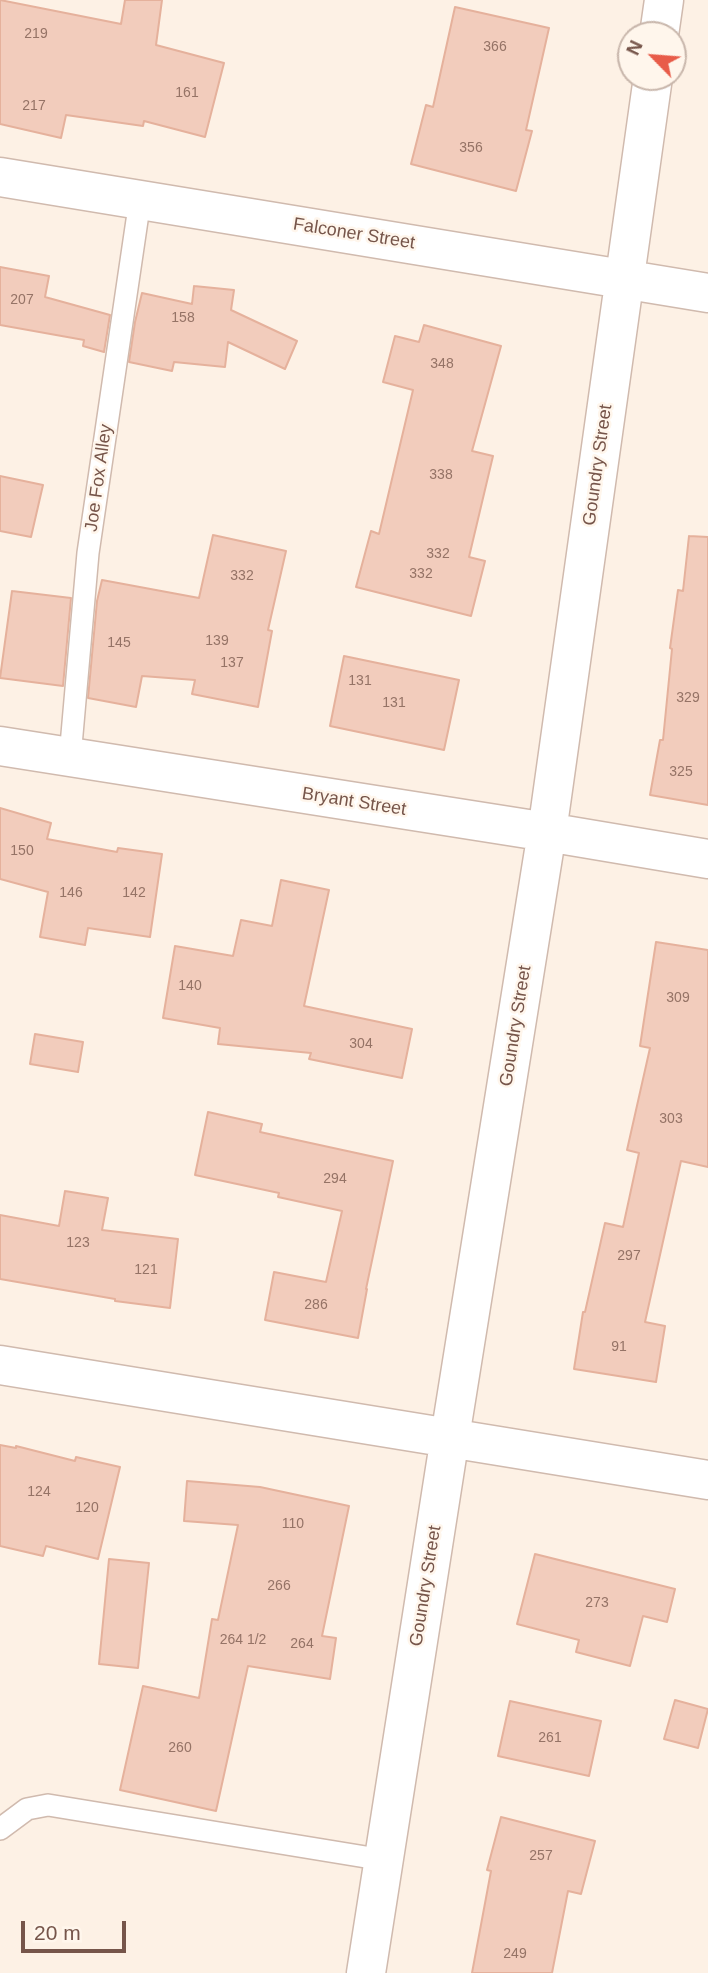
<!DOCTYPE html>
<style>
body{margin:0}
#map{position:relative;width:708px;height:1973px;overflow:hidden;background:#fdf1e5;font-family:Arial,sans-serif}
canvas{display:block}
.north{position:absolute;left:617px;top:21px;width:70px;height:70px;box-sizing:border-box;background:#fff6ec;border:2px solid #c8b6ab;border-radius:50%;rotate:295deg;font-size:19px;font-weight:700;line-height:28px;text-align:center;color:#76554a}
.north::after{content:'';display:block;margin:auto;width:24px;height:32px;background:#e85c49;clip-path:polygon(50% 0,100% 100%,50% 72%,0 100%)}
.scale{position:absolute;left:21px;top:1921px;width:105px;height:32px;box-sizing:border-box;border:4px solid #76554a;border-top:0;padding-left:9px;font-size:21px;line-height:24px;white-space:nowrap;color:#76554a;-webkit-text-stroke:5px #fff6ec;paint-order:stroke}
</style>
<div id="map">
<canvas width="708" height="1973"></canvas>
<div class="north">N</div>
<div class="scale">20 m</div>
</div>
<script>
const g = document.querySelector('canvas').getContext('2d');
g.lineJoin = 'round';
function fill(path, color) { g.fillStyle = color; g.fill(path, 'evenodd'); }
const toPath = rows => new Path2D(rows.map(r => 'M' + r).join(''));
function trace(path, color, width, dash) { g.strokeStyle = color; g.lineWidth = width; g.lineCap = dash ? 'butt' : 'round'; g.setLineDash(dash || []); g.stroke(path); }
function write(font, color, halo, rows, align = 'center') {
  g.font = font + ' Arial,sans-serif'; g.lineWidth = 5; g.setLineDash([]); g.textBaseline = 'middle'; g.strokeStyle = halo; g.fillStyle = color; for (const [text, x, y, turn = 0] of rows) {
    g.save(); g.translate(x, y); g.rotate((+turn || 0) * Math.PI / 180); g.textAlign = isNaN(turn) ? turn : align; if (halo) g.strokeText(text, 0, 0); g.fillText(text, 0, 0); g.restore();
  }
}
const building = toPath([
 [0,0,121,24,125,0,162,0,156,45,224,63,205,137,144,121,143,126,66,115,61,138,0,124,0,0],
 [455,7,549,28,526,130,532,131,516,191,411,164,426,105,433,107,455,7],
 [0,267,49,276,45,297,110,315,104,352,83,346,84,340,0,325,0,267],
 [194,286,234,290,231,310,297,341,285,369,228,342,225,367,174,362,172,371,129,362,135,322,142,293,192,304,194,286],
 [424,325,501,346,472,451,493,456,469,557,485,561,471,616,356,587,371,531,379,534,413,390,383,382,395,336,419,342,424,325],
 [0,476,43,485,31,537,0,531,0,476],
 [213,535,286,551,268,630,272,631,258,707,192,694,195,680,142,676,136,707,88,698,97,601,102,580,199,598,213,535],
 [689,536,708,537,708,805,650,795,660,740,663,740,672,649,670,648,678,590,683,591,689,536],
 [12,591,71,598,63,686,0,678,12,591],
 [344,656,459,680,444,750,330,726,344,656],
 [0,808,51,823,47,839,117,852,118,848,162,854,150,937,88,928,85,945,40,937,48,892,0,879,0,808],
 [281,880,329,890,304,1006,412,1029,402,1078,309,1059,311,1053,218,1044,220,1028,163,1018,175,946,233,956,241,920,272,926,281,880],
 [656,942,708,950,708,1167,681,1161,645,1322,665,1326,656,1382,574,1369,583,1312,585,1312,605,1223,623,1227,639,1153,627,1150,650,1048,640,1046,656,942],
 [35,1034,83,1042,78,1072,30,1064,35,1034],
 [208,1112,262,1124,260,1132,393,1161,366,1289,367,1289,358,1338,265,1320,274,1272,326,1282,342,1211,278,1197,279,1193,195,1175,208,1112],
 [65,1191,108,1198,102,1230,178,1239,170,1308,115,1301,115,1299,0,1279,0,1215,59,1226,65,1191],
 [0,1445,16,1448,16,1446,75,1461,76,1457,120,1467,98,1559,46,1546,43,1556,0,1546,0,1445],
 [187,1481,260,1487,349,1506,322,1636,336,1638,330,1679,248,1666,216,1811,120,1790,143,1686,199,1698,212,1619,218,1620,238,1525,184,1521,187,1481],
 [535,1554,675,1589,667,1622,643,1616,630,1666,576,1652,579,1640,517,1624,535,1554],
 [109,1559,149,1563,138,1668,99,1664,109,1559],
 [675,1700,708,1709,698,1748,664,1739,675,1700],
 [510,1701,601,1721,589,1776,498,1756,510,1701],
 [501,1817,595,1841,581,1894,568,1891,552,1973,472,1973,491,1871,487,1870,501,1817]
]);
fill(building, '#f2ccbc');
trace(building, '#e5b19c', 2);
const service = toPath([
 [70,757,88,553,140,200],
 [0,1829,27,1809,48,1805,384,1860]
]);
const minor = toPath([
 [659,35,664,0],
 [0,177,708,293],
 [0,746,547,832,708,859],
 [450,1437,547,832,653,77]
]);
const tertiary = toPath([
 [0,1365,708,1480],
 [366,1973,450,1437]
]);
trace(service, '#d0baae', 24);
trace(minor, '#d0baae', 41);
trace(tertiary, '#d0baae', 41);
trace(service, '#fff', 21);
trace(minor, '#fff', 38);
trace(tertiary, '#fff', 38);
write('14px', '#957366', null, [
 ["219",36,34],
 ["366",495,47],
 ["161",187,93],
 ["217",34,106],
 ["356",471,148],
 ["207",22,300],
 ["158",183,318],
 ["348",442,364],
 ["338",441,475],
 ["332",438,554],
 ["332",421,574],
 ["332",242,576],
 ["139",217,641],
 ["145",119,643],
 ["137",232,663],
 ["131",360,681],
 ["329",688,698],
 ["131",394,703],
 ["325",681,772],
 ["150",22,851],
 ["146",71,893],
 ["142",134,893],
 ["140",190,986],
 ["309",678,998],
 ["304",361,1044],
 ["303",671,1119],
 ["294",335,1179],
 ["123",78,1243],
 ["297",629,1256],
 ["121",146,1270],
 ["286",316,1305],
 ["91",619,1347],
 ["124",39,1492],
 ["120",87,1508],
 ["110",293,1524],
 ["266",279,1586],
 ["273",597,1603],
 ["264 1/2",243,1640],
 ["264",302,1644],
 ["261",550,1738],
 ["260",180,1748],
 ["257",541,1856],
 ["249",515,1954]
]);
write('18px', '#76554a', '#fff6ec', [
 ["Falconer Street",354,234,9],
 ["Goundry Street",598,465,-82],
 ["Joe Fox Alley",99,478,-82],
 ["Bryant Street",354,802,9],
 ["Goundry Street",516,1026,-81],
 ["Goundry Street",426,1586,-81]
]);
</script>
